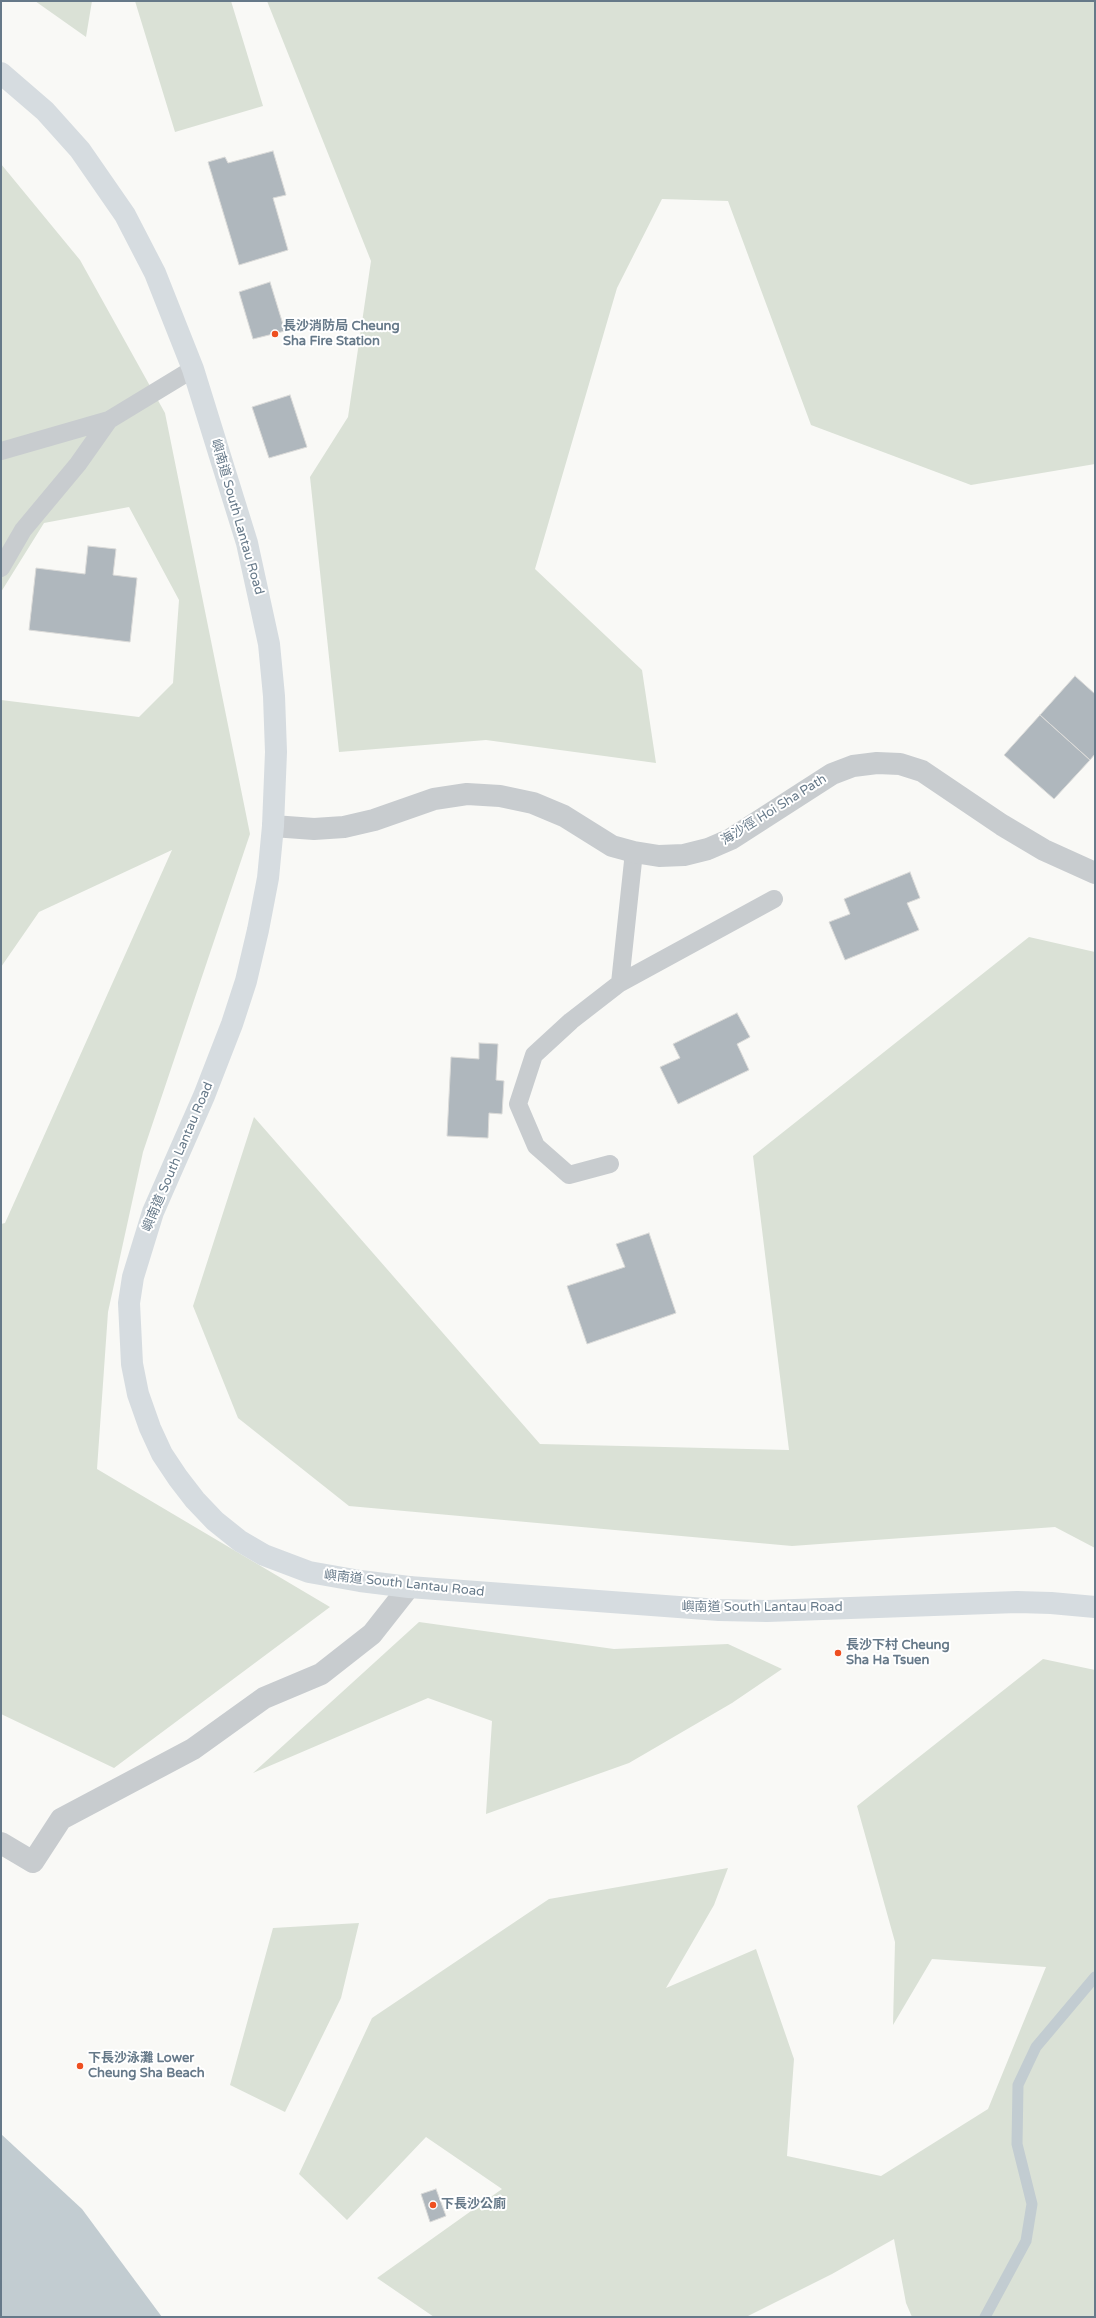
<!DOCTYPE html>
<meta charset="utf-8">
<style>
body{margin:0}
#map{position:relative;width:1096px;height:2318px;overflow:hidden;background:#f9f9f6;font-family:"Varela Round",sans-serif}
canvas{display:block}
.frame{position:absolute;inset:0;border:2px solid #667989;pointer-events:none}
</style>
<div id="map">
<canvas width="1096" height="2318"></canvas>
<div class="frame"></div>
</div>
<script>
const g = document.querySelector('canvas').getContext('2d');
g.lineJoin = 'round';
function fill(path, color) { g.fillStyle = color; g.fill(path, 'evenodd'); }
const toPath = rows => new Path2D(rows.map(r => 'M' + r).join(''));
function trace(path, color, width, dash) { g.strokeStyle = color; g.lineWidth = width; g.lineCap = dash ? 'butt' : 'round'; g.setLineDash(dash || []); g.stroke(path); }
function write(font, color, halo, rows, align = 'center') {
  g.font = font + ' "Varela Round","Noto Sans TC",sans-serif'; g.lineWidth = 4; g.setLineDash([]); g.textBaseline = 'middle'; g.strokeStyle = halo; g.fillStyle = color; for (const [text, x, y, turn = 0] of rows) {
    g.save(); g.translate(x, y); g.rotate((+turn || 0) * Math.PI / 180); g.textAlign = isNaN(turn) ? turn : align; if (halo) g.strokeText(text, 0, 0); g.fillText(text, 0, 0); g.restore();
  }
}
fill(toPath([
 [35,1,92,1,86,37],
 [135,1,231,1,263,106,175,132],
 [267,1,1095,1,1095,464,971,485,811,425,728,201,662,199,617,288,535,569,642,670,656,763,486,740,339,752,310,477,348,417,371,261],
 [1,164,80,260,165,413,250,834,143,1152,108,1312,97,1469,330,1607,114,1768,1,1714,1,1224,5,1223,172,850,39,912,1,967,1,700,139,717,173,683,179,600,129,507,44,523,1,592],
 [1029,937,1095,952,1095,1548,1055,1527,792,1546,349,1506,238,1418,193,1306,254,1117,540,1444,789,1450,753,1156],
 [419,1622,614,1649,728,1644,782,1669,732,1703,629,1763,486,1814,492,1721,428,1698,253,1773],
 [1043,1659,1095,1670,1095,2317,912,2317,906,2303,894,2239,832,2274,746,2317,434,2317,377,2278,502,2189,426,2137,347,2220,299,2174,372,2018,549,1899,728,1868,714,1905,666,1988,756,1949,794,2059,787,2156,881,2176,988,2109,1046,1967,932,1959,893,2025,895,1942,857,1806],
 [359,1923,341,1998,285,2112,230,2085,273,1928]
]), '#dae1d6');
fill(toPath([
 [1,2134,82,2209,162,2317,1,2317]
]), '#c2ccd1');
trace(toPath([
 [985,2317,1026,2241,1032,2204,1017,2144,1018,2085,1036,2047,1095,1977]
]), '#c2ccd1', 11);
const building = toPath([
 [273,151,286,195,273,198,288,250,239,265,208,162,225,157,228,163,273,151],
 [270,282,285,331,253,339,239,292,270,282],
 [290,395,307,447,269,458,252,407,290,395],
 [88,546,116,549,113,575,137,578,130,642,29,630,36,568,85,574,88,546],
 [1075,676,1095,694,1095,754,1090,760,1040,715,1075,676],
 [1040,715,1090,760,1054,799,1004,755,1040,715],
 [910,872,920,898,907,903,919,930,845,960,829,922,850,914,844,899,910,872],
 [737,1013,750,1037,737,1044,749,1070,678,1104,660,1067,680,1058,673,1044,737,1013],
 [479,1043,498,1044,496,1080,504,1081,502,1114,489,1113,488,1138,447,1136,451,1057,479,1059,479,1043],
 [649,1233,676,1313,587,1344,567,1286,625,1267,616,1244,649,1233],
 [436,2189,446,2216,430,2222,421,2194,436,2189]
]);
fill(building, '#afb7bd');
trace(building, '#dadad8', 1);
trace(toPath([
 [1,451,109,420,193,369],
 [1,568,23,530,78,464,109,420],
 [620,983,634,852],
 [610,1164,569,1175,536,1146,518,1104,534,1055,571,1021,620,983,774,899]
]), '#c8cccf', 18);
trace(toPath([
 [273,826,314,829,344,827,374,820,434,799,467,794,500,796,533,803,564,816,612,846,634,852,659,856,684,855,708,849,731,839,832,774,853,766,877,763,900,764,922,771,1002,825,1044,850,1095,873],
 [1,1843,33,1862,61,1819,193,1749,264,1698,321,1674,372,1634,409,1587]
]), '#c8cccf', 22);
trace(toPath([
 [1,73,45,111,80,150,125,215,155,273,193,369,247,543,269,644,274,696,276,752,273,826,268,878,258,930,246,981,232,1024,204,1096,153,1212,133,1277,129,1303,132,1364,138,1394,150,1428,162,1454,178,1478,195,1500,215,1521,240,1541,264,1555,309,1572,360,1581,409,1587,719,1610,767,1611,1017,1602,1051,1603,1095,1607]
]), '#d6dce0', 22);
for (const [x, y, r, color] of [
 [275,334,4,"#ee4f20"],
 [838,1653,4,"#ee4f20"],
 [80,2066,4,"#ee4f20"],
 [433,2205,4,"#ee4f20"]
]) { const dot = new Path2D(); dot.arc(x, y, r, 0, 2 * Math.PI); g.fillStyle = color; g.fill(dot); trace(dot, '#fff', 1.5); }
write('bold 13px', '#667989', '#fff', [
 ["長沙消防局 Cheung",283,327],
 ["Sha Fire Station",283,342],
 ["長沙下村 Cheung",846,1646],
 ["Sha Ha Tsuen",846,1661],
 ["下長沙泳灘 Lower",88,2059],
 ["Cheung Sha Beach",88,2074],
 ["下長沙公廁",441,2205]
], 'left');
write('13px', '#667989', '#fff', [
 ["嶼南道 South Lantau Road",237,517,74],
 ["海沙徑 Hoi Sha Path",774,810,-32],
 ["嶼南道 South Lantau Road",178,1157,-67],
 ["嶼南道 South Lantau Road",404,1584,6],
 ["嶼南道 South Lantau Road",762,1608]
]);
</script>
